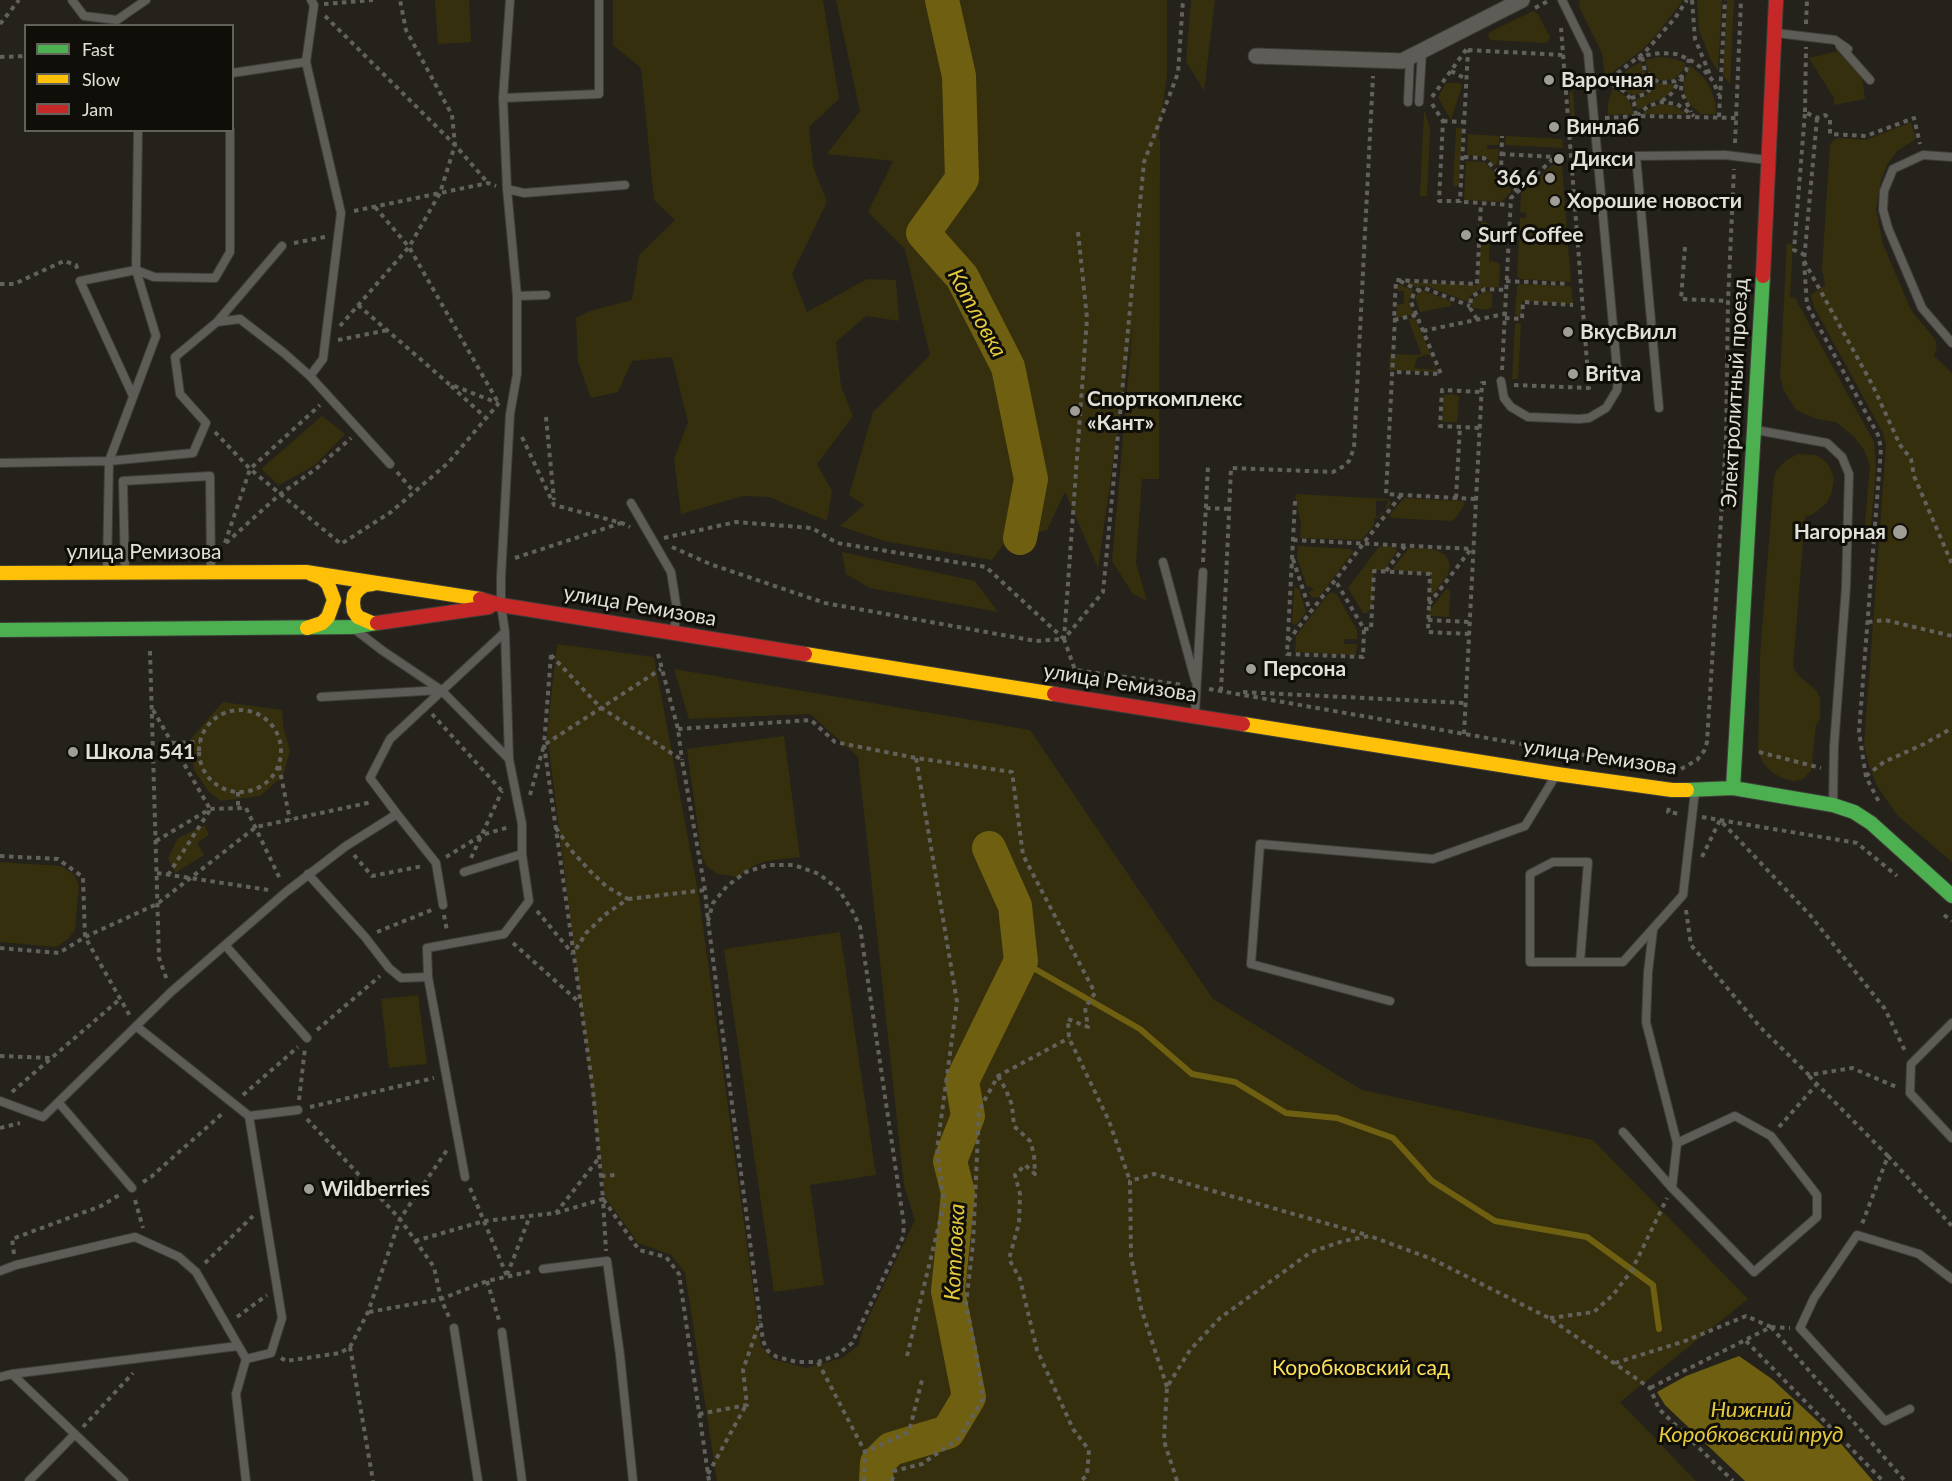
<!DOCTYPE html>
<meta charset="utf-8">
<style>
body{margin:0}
#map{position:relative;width:1952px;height:1481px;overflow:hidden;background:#24221b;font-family:Lato,sans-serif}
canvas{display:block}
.legend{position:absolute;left:24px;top:24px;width:210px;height:108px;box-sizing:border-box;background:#0f0e08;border:2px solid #63625a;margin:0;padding:8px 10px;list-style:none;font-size:18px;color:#e1dfd6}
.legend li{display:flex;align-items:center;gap:12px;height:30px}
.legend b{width:30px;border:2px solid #63625a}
</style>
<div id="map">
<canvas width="1952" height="1481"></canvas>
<ul class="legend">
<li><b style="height:8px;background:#4caf50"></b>Fast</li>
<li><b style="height:8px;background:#ffc107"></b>Slow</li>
<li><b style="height:8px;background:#c62828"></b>Jam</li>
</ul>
</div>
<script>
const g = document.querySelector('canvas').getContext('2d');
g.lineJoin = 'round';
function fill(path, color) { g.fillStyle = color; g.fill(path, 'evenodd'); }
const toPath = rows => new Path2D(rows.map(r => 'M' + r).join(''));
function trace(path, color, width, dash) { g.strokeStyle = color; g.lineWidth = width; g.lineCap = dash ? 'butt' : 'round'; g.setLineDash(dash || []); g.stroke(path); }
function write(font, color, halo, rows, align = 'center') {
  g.font = font + ' Lato,sans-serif'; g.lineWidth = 6; g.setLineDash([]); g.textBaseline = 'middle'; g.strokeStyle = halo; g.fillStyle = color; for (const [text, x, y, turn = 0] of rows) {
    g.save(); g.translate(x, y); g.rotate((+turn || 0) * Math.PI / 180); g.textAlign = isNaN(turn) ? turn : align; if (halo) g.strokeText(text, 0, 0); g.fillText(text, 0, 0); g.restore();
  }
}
fill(toPath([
 [435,0,469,0,471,42,438,44],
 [613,0,823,0,839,99,809,127,813,166,827,202,792,274,807,312,867,279,896,280,899,321,866,316,836,342,841,386,853,416,817,464,832,491,827,521,769,497,743,496,681,514,674,459,688,422,672,357,632,361,618,392,591,398,578,362,576,318,590,311,632,300,639,255,675,220,654,200,641,68,613,45],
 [836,0,1167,0,1167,75,1158,141,1160,138,1159,479,1142,479,1136,563,1147,601,1133,594,1112,561,1133,324,1098,568,1065,492,1047,530,1005,542,992,560,884,541,840,526,864,505,849,495,873,412,930,355,905,249,868,212,893,161,827,154,860,111],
 [1191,0,1215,0,1204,91,1186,61],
 [1579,0,1683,0,1658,33,1642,50,1605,78,1602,53,1580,9],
 [1697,0,1722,0,1718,71,1710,58,1699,30],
 [1727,0,1734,0,1730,84,1723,76],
 [1533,11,1538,14,1550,37,1547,43,1490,40,1488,34,1490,32],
 [1838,51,1862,78,1865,99,1834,105,1834,98,1809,58],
 [1661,57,1674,59,1686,63,1684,69,1676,78,1664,81,1658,79,1649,72,1645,60],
 [1641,62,1644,71,1651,80,1646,91,1636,95,1630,94,1615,85,1627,70],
 [1690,65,1705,79,1711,89,1715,102,1716,114,1701,114,1690,105,1686,99,1683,84],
 [1446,83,1460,83,1462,86,1451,120,1438,97],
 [1655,83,1673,84,1674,88,1664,98,1650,103,1641,109,1637,109,1635,100,1648,94],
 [1613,88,1628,98,1634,114,1608,115,1608,103],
 [1573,91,1576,134,1572,134,1569,92],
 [1663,104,1672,105,1687,114,1642,114,1655,105],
 [1424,110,1430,128,1427,196,1420,196],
 [1911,122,1916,139,1897,151,1887,165,1881,180,1876,209,1883,244,1911,310,1935,339,1937,347,1934,356,1952,373,1952,862,1897,815,1877,786,1869,766,1864,745,1886,446,1883,433,1814,307,1811,295,1825,285,1822,269,1830,145,1833,140,1839,138,1866,140],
 [1456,128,1462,128,1459,186,1453,186],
 [1468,134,1499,136,1499,145,1487,145,1487,149,1499,149,1497,164,1494,165,1486,157,1467,155],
 [1506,136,1562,139,1563,148,1505,145],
 [1466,161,1484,162,1510,188,1511,192,1501,202,1464,200],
 [1552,165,1562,165,1571,282,1520,279,1517,276,1520,218,1526,218,1526,213,1520,212,1521,193],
 [1482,221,1490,224,1489,261,1497,262,1500,264,1499,287,1483,287,1470,296,1468,302,1427,286,1417,287,1404,282,1478,285],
 [1787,243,1793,245,1790,297,1795,298,1874,442,1876,467,1870,536,1865,523,1870,466,1864,450,1854,437,1836,422,1816,419,1796,410,1784,391,1780,376],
 [1398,284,1413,290,1409,303,1414,314,1396,318,1397,304,1404,304,1404,291,1398,291],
 [1519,284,1571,286,1573,304,1522,301,1521,317,1517,316,1515,314,1517,287],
 [1424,291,1451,301,1451,306,1420,312,1415,298,1418,293],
 [1485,291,1490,292,1492,294,1492,307,1487,310,1473,308,1471,305,1473,299],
 [1415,318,1433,360,1428,354,1417,358,1414,368,1434,370,1434,365,1435,366,1436,372,1389,370,1390,354,1418,355,1421,353,1408,319],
 [1517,323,1521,323,1518,379,1512,379,1515,325],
 [1444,394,1457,395,1459,397,1457,422,1442,422],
 [322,416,345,434,315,465,279,485,261,469],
 [1798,454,1815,455,1823,459,1830,467,1834,479,1832,491,1827,503,1813,514,1805,517,1793,667,1798,675,1816,690,1820,698,1820,718,1816,725,1811,771,1803,779,1794,781,1784,779,1773,773,1764,764,1758,752,1760,656,1774,478,1776,471,1785,461],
 [1295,494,1389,499,1391,503,1386,509,1385,508,1389,500,1376,501,1376,516,1378,517,1383,511,1384,512,1379,518,1374,518,1374,525,1362,540,1300,538,1301,525],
 [1404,498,1463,501,1465,504,1455,519,1450,521,1391,518,1390,514],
 [1298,546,1350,549,1353,552,1319,597,1313,598,1308,592,1314,590,1310,586,1307,587,1297,558],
 [1382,546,1394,547,1397,551,1384,570,1374,570,1372,608,1367,613,1363,613,1348,588,1378,548],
 [1409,548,1433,549,1444,554,1448,559,1450,565,1448,575,1433,594,1430,592,1431,573,1393,570,1393,568],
 [842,552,975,581,998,612,870,588,846,574],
 [1296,588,1299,589,1306,612,1296,625,1292,623,1294,589],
 [1448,588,1450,591,1449,617,1429,616,1429,611,1446,589],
 [1333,592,1337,595,1357,630,1357,639,1345,639,1344,644,1357,644,1356,655,1295,652,1296,636,1328,594],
 [557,644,654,657,699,897,761,1346,772,1359,806,1368,842,1358,859,1345,862,1331,915,1220,904,1186,858,757,810,714,689,719,674,669,1030,730,1213,999,1362,1090,1593,1140,1748,1299,1620,1402,1696,1481,717,1481,685,1273,671,1255,638,1243,605,1197,547,733],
 [223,702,282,710,284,730,290,750,283,776,260,796,221,801,209,792,194,770,189,741],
 [784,736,800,857,766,861,755,865,737,877,718,874,707,867,702,857,687,749],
 [205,825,209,835,197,843,204,855,175,873,168,858,178,838],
 [0,862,61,866,74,874,79,885,75,930,68,939,56,947,0,942],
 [840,932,876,1175,810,1185,824,1285,774,1292,724,949],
 [418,995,427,1064,389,1068,381,999]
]), '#352f0e');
fill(toPath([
 [1739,1356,1772,1379,1837,1439,1873,1481,1745,1481,1665,1405,1657,1392,1686,1376]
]), '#6f5f11');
trace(toPath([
 [1021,961,1140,1029,1192,1074,1235,1082,1286,1113,1337,1118,1393,1138,1432,1181,1495,1221,1587,1237,1653,1285,1659,1329]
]), '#6f5f11', 6);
trace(toPath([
 [942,0,959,76,962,179,923,233,962,277,1008,367,1031,479,1020,538],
 [876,1481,877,1463,891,1449,948,1432,969,1397,948,1291,958,1193,950,1161,968,1116,962,1081,1021,961,1015,906,989,848]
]), '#6f5f11', 34);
const lane = toPath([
 [72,0,84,16,117,20,146,0],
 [1776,33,1835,40,1848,49],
 [1840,46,1870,80],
 [232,73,306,62],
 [503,98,599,94,599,0],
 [1408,102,1410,57],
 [1419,102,1422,51],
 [1952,157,1923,155,1893,169,1884,191,1883,210,1888,228,1922,308,1952,343],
 [507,189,524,193,625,185],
 [517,296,546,295],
 [217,322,282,246],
 [310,376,323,359,341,213,306,62,314,5,311,0],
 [1501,381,1504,398,1511,407,1528,417,1579,419,1589,418,1606,408,1617,390,1618,380,1588,53,1562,0],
 [133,396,80,281,136,270,154,277,215,278,230,252,230,130],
 [1659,408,1636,156,1725,155,1767,160],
 [1756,430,1827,443,1842,457,1849,474,1846,587,1834,746,1833,803],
 [0,463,109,461,156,336,136,270,138,130],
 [631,503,671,572,677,610,674,632],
 [1163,562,1195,680],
 [125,570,123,481,210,476,211,571],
 [107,572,109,461,193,453,206,423,180,394,175,357,217,322,240,319,284,353,310,376,390,464],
 [357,631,383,651,441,690,509,759],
 [321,697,441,690],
 [1195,714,1203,572],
 [397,814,436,863,443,905],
 [464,872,522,854],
 [308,874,365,937,389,968,401,978,428,977],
 [1653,930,1648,972,1646,1022,1677,1143,1672,1188],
 [225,945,307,1038],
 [1580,962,1588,862,1553,862,1530,874,1530,962,1623,962,1683,895,1695,791],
 [1390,1001,1251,964,1260,844,1433,859,1525,826,1556,775],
 [1952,1023,1911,1064,1910,1093,1952,1138],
 [0,1101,43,1117,171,992,286,892,346,846,397,814,370,778,390,739,505,632,501,605,501,577,510,414,517,374,517,296,507,189,503,98,510,0],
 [59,1103,132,1188],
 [249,1116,298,1110],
 [1623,1132,1672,1188,1754,1272,1817,1217,1817,1195,1771,1136,1735,1116,1677,1143],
 [465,1177,428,977,427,948,504,934,529,901,522,854,522,824,509,759,505,632],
 [543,1269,607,1261,620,1355,633,1481],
 [0,1271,16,1265,135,1237,179,1257,196,1272,246,1359,271,1353,282,1318,249,1116,136,1026],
 [454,1328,478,1481],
 [502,1332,522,1481],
 [246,1359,236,1394,246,1481],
 [12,1374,124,1481],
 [0,1377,12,1374,238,1346],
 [1910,1409,1885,1421,1800,1328,1814,1298,1857,1235,1919,1254,1952,1279],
 [29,1481,75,1434]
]);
const street = toPath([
 [1256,56,1402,61,1522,0]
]);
const fast = toPath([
 [0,630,352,627,377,623],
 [1733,788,1763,276],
 [1687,790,1733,788,1833,805,1854,812,1871,823,1952,896]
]);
const slow = toPath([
 [0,573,306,572,480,599],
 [372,623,358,617,354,611,353,603,354,595,359,589,365,585,373,584],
 [307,628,322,623,328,617,334,600,328,584,322,578,311,574],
 [805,654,1054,694],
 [1243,724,1557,774,1672,790,1687,790]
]);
const jam = toPath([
 [1763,276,1776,0],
 [480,599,501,605,805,654],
 [377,623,489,607],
 [1054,694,1243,724]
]);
trace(lane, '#3f3d38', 10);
trace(street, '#3f3d38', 17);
trace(fast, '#3f3d38', 16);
trace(slow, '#3f3d38', 16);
trace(jam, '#3f3d38', 16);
trace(toPath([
 [1692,0,1695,39,1711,77],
 [324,4,373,0],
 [1535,8,1550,0],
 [325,16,455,145,488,183],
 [0,24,19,0],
 [1806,24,1807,0],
 [1468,50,1563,55],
 [0,57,26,56],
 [1642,57,1645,71,1655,80,1661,83,1675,81,1682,76,1686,71,1689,59],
 [1638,59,1647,55,1661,53,1676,54,1689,59,1703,69,1713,81,1719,95],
 [1451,71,1466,79],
 [1682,77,1681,91,1691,112],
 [1603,84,1645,52,1675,18,1687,0],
 [1604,84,1618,87,1625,92,1634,103,1636,115],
 [1432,97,1468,47],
 [1631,98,1646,94,1653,85,1654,80],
 [1662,101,1671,94,1680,80],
 [1432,104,1443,121,1439,201,1460,201,1468,50],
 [1805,112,1806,47],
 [1637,116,1648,106,1662,102,1677,104,1694,116],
 [1719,117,1725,0],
 [1605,118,1637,116,1736,118],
 [1817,118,1804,261,1807,305,1878,435,1881,448,1859,732,1866,777,1880,804],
 [1443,121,1464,122],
 [1735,143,1741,0],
 [1501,154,1555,157],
 [1464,157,1484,158,1518,192],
 [1501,174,1502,136],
 [1464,202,1510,205],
 [375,207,409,247,499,404],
 [354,211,488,183,496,186],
 [1078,232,1087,318,1064,639,1103,592,1144,162,1178,73,1183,0],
 [294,243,325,237],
 [1685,247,1681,299,1728,301],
 [1805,255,1794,250,1805,112,1817,118,1825,115,1830,119,1830,134,1866,136,1914,118,1920,144],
 [1804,261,1873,386,1900,445,1911,459,1914,476,1952,564],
 [1400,281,1418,290],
 [1506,281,1568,284],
 [0,284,14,284,64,261,76,265,78,271],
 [358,305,449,384,498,403],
 [1416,315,1394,320,1396,280,1477,284,1481,203],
 [1395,318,1386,494,1476,499],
 [1505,318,1522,319,1523,302,1573,305],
 [1477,319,1470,308,1471,297,1485,289,1506,290],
 [340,326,409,247,440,193,455,145,452,115,406,30,400,0],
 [1423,331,1504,314],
 [338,340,388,330],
 [1502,370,1511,198,1555,157],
 [1397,372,1441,374,1411,302,1414,293,1424,288,1470,306],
 [1514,385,1589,388,1561,28],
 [451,386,486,418],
 [546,417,554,500],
 [1479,428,1440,426,1442,390,1481,392],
 [215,432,250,469,341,544,391,512,448,463,499,403],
 [522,437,554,505,622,523,630,527],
 [397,472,414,492],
 [1456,498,1460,427],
 [1295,501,1287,654,1363,657,1364,629,1335,580],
 [1206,508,1229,509],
 [664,538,736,522,812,528,837,543,986,567,1064,639],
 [1293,540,1473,549],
 [225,543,250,469,320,405],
 [226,543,279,495,317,468,351,438],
 [672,547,710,564,825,603,1036,641,1064,639,1075,670,1184,685],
 [515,558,621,523],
 [1293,559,1310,611],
 [1203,562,1208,466],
 [1386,571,1405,546],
 [1429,604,1471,549],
 [1428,620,1469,622],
 [1868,622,1885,620,1952,636],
 [1364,629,1371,629,1374,571,1430,574,1428,632,1469,634],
 [1288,641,1401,495],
 [150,651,159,958,167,980],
 [658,654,678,729,682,760],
 [551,655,600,707,682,760,705,890,708,921,763,1341,768,1351,777,1357,797,1362,818,1362,837,1355,852,1343,903,1237,904,1225,860,927,853,912,839,890,819,874,794,865,768,865,746,872,727,886,713,903,708,921],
 [551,655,544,745,593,1090,603,1199,639,1250,666,1257,679,1274,709,1481],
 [1209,689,1601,758],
 [1221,691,1231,468,1333,472,1344,466,1349,461,1354,448,1373,76],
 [1243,692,1465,703],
 '199 751a41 41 0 1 1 82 0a41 41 0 1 1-82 0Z',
 [153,710,210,809],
 [432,714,502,791],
 [678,729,811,720,835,742,916,758,1012,772,1023,855,1095,993,1085,1008,1088,1027,1068,1019,1069,1038,1109,1121,1130,1181],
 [1464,734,1482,383,1489,383],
 [172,743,200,742],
 [1759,752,1821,768],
 [279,766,290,820],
 [1681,769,1697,760,1704,751,1707,742,1726,439,1728,301,1734,169],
 [1866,776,1884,762,1924,744,1952,728],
 [238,792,238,808],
 [530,795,544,745,661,669],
 [1669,808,1668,812,1680,814],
 [1702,817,1857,843,1897,876],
 [556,828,571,850,590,871,607,887,628,899,606,914,586,933,573,954],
 [156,841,210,809,246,808,281,881],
 [354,855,372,876,423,866],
 [0,856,58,859,83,877,85,937,130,1016],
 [446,857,482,835,509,827],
 [1702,857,1720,820,1810,915,1885,1009,1906,1053],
 [471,858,502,791],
 [157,873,269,890],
 [168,875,210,810],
 [628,899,705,890],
 [1686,910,1691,945,1761,1028,1809,1075,1852,1068,1899,1088],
 [537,911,573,954],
 [444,915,447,931],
 [1944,915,1952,921],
 [377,932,434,909],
 [513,943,581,1004],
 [0,948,59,953,85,937,157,904,256,827,372,802],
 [317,1030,380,976],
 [0,1056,50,1058],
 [998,1076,1006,1090,1012,1105,1014,1126,1030,1141,1034,1154,1035,1174,1025,1165,1015,1175,1020,1194,1019,1223,1009,1259,1020,1279,1037,1350,1073,1429,1089,1450,1087,1475,1081,1481],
 [1809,1076,1888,1156,1862,1224],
 [12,1092,120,999],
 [243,1095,298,1047],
 [299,1100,305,1048],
 [310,1107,434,1078],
 [307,1119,400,1219,434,1267,441,1299,449,1317],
 [1779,1127,1817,1084],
 [0,1128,20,1123],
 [1888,1156,1952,1226],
 [601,1176,616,1175],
 [143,1182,151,1177,224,1112],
 [470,1188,507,1276],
 [135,1200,143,1228],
 [556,1213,603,1199,606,1251],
 [415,1241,484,1221,556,1213,599,1158],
 [14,1254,12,1239,101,1206,121,1194],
 [205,1263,253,1216],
 [507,1275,530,1216],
 [487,1281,499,1320],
 [369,1312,441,1299,487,1281,533,1271],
 [237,1317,267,1295],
 [1550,1318,1594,1312,1613,1295,1632,1270,1667,1198],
 [1771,1327,1905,1481],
 [1771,1327,1790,1328],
 [1746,1341,1883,1481],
 [350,1347,373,1481],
 [907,1356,944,1204,937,1149,957,1002,916,758],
 [281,1358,286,1361,340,1353,350,1347,368,1312,400,1219,447,1150],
 [818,1362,865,1452],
 [1615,1363,1685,1341,1746,1316,1771,1327,1650,1388],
 [1167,1387,1141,1308,1131,1256,1130,1181,1154,1174,1367,1235],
 [699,1414,747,1405,743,1370,760,1321],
 [83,1427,133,1373],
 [708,1474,746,1405],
 [864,1481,865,1452,909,1432,922,1380],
 [892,1481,894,1471,922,1464,959,1438,983,1399,977,1358,966,1304,973,1244,979,1110,998,1076,1069,1038],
 [1177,1481,1164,1441,1167,1387,1190,1350,1220,1318,1311,1252,1343,1241,1370,1236,1432,1259,1549,1318,1650,1388,1659,1409,1733,1481]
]), '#62615c', 4, [4.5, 4.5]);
trace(lane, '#5d5c56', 8);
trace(street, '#5d5c56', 15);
trace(fast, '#4caf50', 14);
trace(slow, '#ffc107', 14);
trace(jam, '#c62828', 14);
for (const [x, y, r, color] of [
 [1549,80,6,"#9f9d95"],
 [1554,127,6,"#9f9d95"],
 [1559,159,6,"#9f9d95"],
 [1550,178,6,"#9f9d95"],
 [1555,201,6,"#9f9d95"],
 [1466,235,6,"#9f9d95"],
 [1568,332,6,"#9f9d95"],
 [1573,374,6,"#9f9d95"],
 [1075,411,6,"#9f9d95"],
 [1900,532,8,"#9f9d95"],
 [1251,669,6,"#9f9d95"],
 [73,752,6,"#9f9d95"],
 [309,1189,6,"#9f9d95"]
]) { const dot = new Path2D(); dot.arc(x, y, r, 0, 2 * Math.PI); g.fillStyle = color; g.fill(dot); trace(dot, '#0f0e08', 2); }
write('bold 21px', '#e1dfd6', '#0f0e08', [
 ["Варочная",1561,80],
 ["Винлаб",1566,127],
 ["Дикси",1571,159],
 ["36,6",1538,178,"right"],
 ["Хорошие новости",1567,201],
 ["Surf Coffee",1478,235],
 ["ВкусВилл",1580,332],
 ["Britva",1585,374],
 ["Спорткомплекс",1087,399],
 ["«Кант»",1087,423],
 ["Нагорная",1886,532,"right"],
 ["Персона",1263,669],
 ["Школа 541",85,752],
 ["Wildberries",321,1189]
], 'left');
write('21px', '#e1dfd6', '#0f0e08', [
 ["Электролитный проезд",1735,393,-87],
 ["улица Ремизова",144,552],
 ["улица Ремизова",640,606,10],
 ["улица Ремизова",1120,683,9],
 ["улица Ремизова",1600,757,8]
]);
write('21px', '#fee15a', '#0f0e08', [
 ["Коробковский сад",1361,1368]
]);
write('italic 22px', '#e5c93d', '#0f0e08', [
 ["Котловка",977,313,61],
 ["Котловка",955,1252,-87],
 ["Нижний",1751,1410],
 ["Коробковский пруд",1751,1435]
]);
</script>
